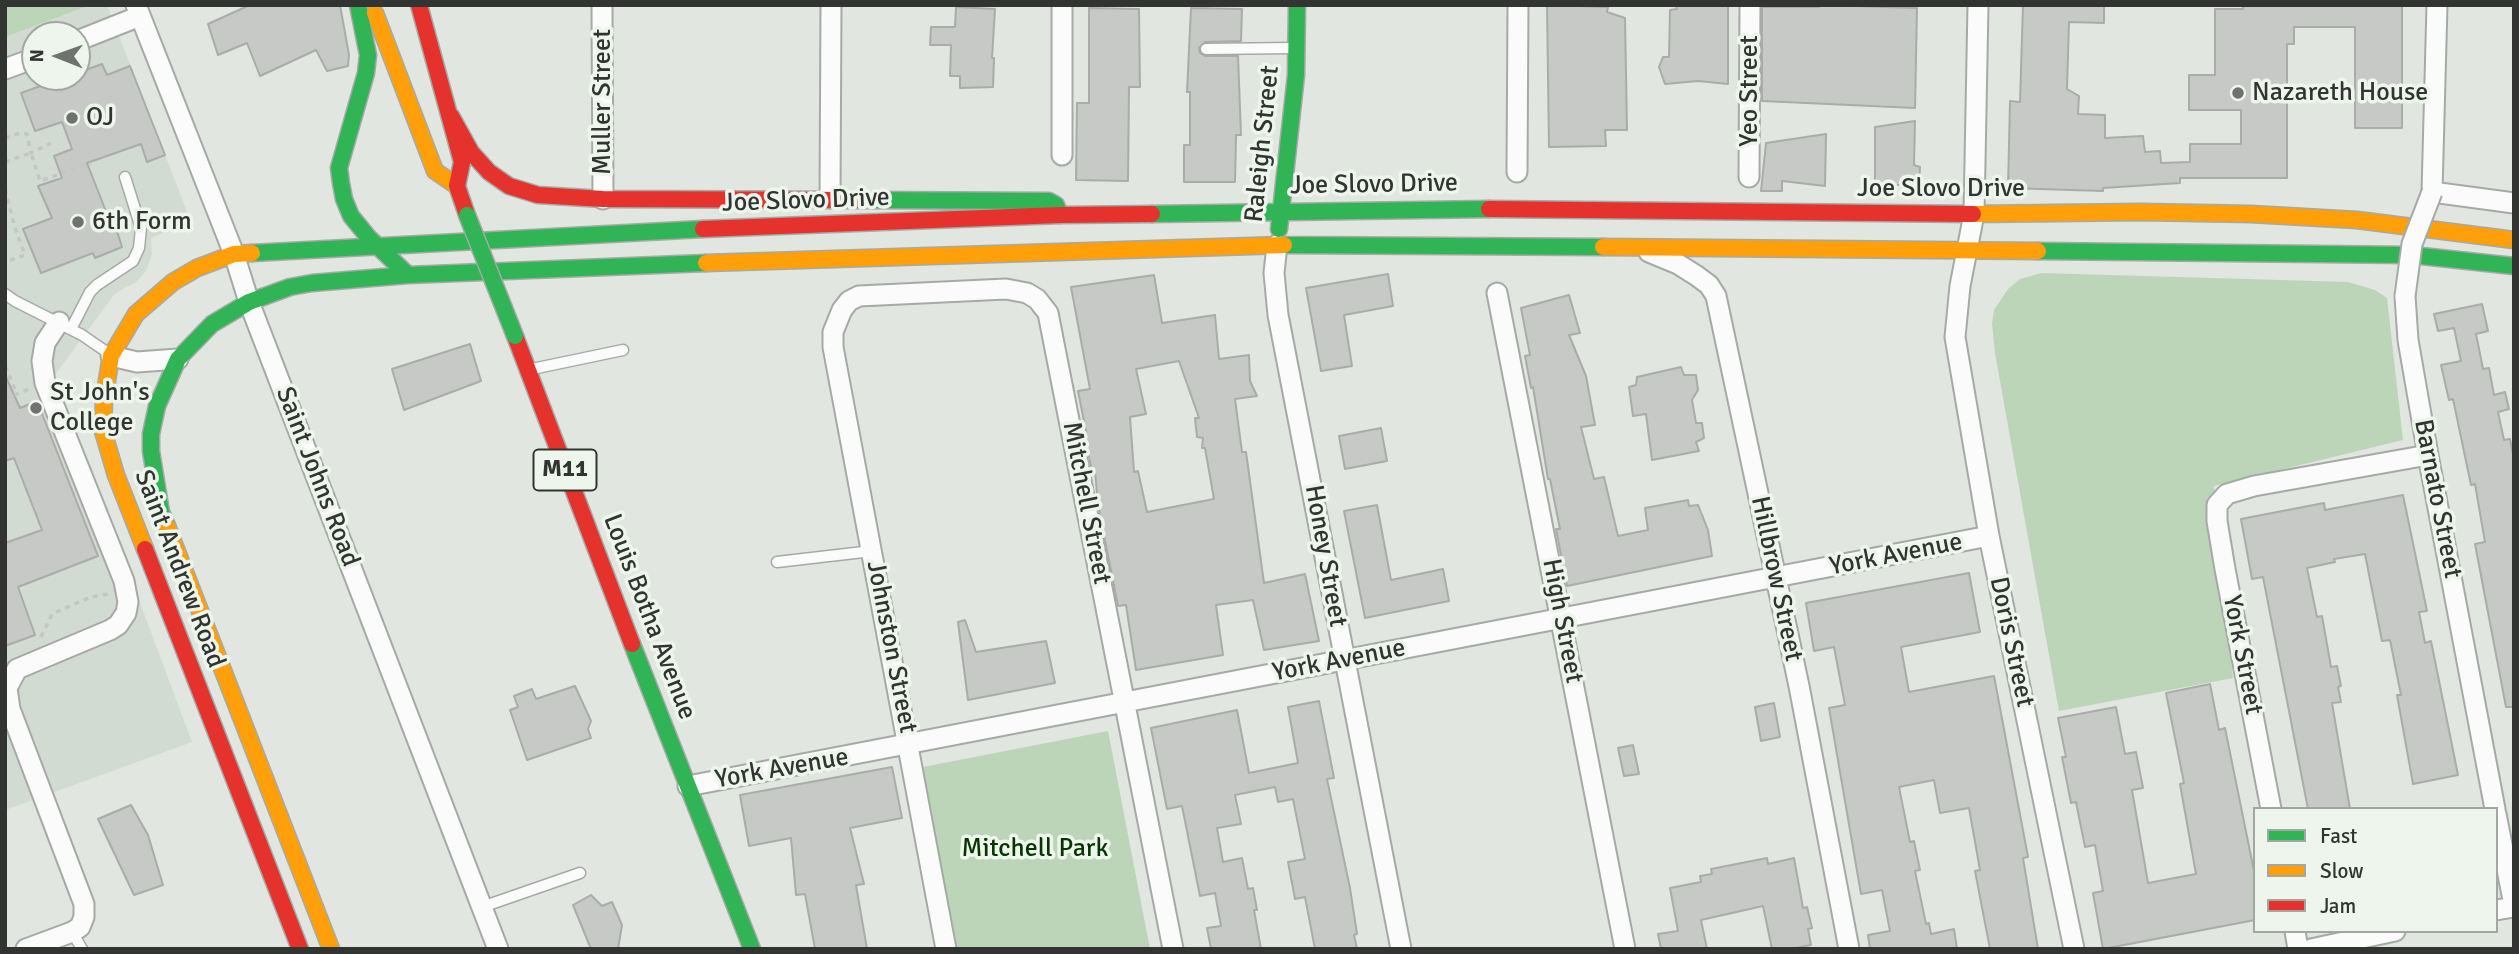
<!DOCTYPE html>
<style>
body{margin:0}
#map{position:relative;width:2519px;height:954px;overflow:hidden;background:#e1e6e1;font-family:Signika,sans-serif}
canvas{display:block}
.frame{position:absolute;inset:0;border:7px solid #313431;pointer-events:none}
.legend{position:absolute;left:2253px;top:807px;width:245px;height:126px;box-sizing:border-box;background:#eef5ec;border:2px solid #a2a8a1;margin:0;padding:9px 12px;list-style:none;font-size:21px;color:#313431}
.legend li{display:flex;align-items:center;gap:14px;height:35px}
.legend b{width:35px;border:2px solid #a2a8a1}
.north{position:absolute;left:21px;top:21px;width:70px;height:70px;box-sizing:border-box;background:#eef5ec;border:2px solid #a2a8a1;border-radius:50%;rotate:271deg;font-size:19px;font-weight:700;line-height:28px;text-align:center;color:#313431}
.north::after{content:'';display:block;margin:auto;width:24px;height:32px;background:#6f726f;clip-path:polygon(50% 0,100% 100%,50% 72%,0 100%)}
</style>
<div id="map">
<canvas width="2519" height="954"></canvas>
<div class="frame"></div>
<ul class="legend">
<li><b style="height:9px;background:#30b455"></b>Fast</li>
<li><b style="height:9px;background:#ff9f0a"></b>Slow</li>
<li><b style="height:9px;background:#e5322d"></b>Jam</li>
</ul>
<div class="north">N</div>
</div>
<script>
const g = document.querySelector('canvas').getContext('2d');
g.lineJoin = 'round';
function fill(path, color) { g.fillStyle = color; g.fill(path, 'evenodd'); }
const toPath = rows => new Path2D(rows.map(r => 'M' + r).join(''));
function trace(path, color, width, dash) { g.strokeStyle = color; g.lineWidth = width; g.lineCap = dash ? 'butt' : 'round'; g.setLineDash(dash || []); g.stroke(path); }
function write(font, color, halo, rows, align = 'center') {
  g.font = font + ' Signika,sans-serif'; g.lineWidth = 7; g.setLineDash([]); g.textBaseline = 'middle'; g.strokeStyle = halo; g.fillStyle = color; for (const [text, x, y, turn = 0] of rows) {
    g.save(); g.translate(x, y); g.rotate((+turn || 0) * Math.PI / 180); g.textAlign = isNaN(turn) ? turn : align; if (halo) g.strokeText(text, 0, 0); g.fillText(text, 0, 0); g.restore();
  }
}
fill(toPath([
 [5,5,107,5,191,222,151,238,152,254,146,271,135,283,124,288,113,296,55,375,192,742,5,810],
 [35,35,77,35,77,77,35,77]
]), '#d2dbd1');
fill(toPath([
 [5,5,90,5,5,37],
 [2041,273,2348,282,2375,290,2387,298,2403,440,2214,486,2233,678,2059,711,1995,353,1992,323,1994,310,2008,289,2020,279],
 [1108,731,1150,949,957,949,923,767]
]), '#bcd5b9');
const building = toPath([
 [250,5,340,5,349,55,348,66,327,71,316,50,260,76,247,43,218,55,208,24,250,5],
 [1547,5,1608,7,1607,12,1625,18,1627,130,1605,130,1606,146,1549,147,1547,5],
 [1676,5,1728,5,1728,84,1698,81,1665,84,1659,67,1663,57,1669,57,1670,10,1677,9,1676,5],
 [1819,5,1917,8,1915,108,1762,101,1762,7,1819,7,1819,5],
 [2023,5,2104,5,2104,23,2069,22,2067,89,2079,96,2078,114,2105,115,2105,138,2143,136,2145,152,2160,151,2161,163,2190,162,2190,144,2241,144,2241,110,2189,110,2189,75,2215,75,2215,9,2243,9,2243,5,2402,5,2402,128,2355,128,2355,27,2294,27,2294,44,2287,44,2287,178,2180,178,2180,183,2103,188,2103,191,2008,188,2010,101,2020,102,2023,5],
 [956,7,995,9,992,58,994,58,993,87,960,88,960,76,950,76,951,45,930,45,931,27,955,27,956,7],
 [1089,8,1139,9,1140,87,1129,87,1128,181,1076,180,1077,103,1089,103,1089,8],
 [1191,8,1242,9,1241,41,1205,42,1199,48,1200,53,1205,56,1238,56,1241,135,1236,135,1235,182,1184,182,1184,145,1190,145,1190,92,1187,92,1191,8],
 [102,64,107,75,130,66,165,155,147,162,141,144,87,163,107,214,111,212,122,247,95,258,93,253,41,273,23,229,52,218,38,186,62,178,54,156,72,149,62,122,35,131,21,93,66,77,77,77,77,73,102,64],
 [1915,121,1914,165,1920,167,1919,185,1875,185,1875,127,1915,121],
 [1826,134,1825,186,1782,181,1782,191,1761,191,1766,143,1826,134],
 [1388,274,1393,306,1344,315,1352,366,1321,371,1306,288,1388,274],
 [1154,275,1162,323,1215,315,1219,359,1249,355,1250,381,1257,396,1235,399,1242,452,1246,452,1264,583,1305,574,1319,641,1264,650,1253,600,1216,605,1223,655,1136,670,1126,605,1118,606,1098,505,1095,471,1092,471,1086,443,1087,436,1078,391,1090,389,1071,287,1154,275],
 [1179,361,1199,418,1195,418,1197,437,1203,438,1202,448,1205,448,1214,499,1147,512,1138,471,1134,472,1130,417,1146,414,1136,369,1179,361],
 [1569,295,1580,333,1569,335,1586,376,1595,425,1581,427,1594,479,1604,477,1618,536,1648,530,1645,508,1688,500,1689,506,1698,505,1708,530,1712,556,1567,586,1556,529,1560,529,1550,479,1548,479,1533,387,1531,388,1525,356,1530,355,1521,308,1569,295],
 [2482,304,2488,331,2476,334,2483,369,2489,368,2494,395,2505,392,2509,409,2498,412,2504,440,2510,439,2514,459,2514,707,2506,707,2475,544,2485,542,2475,484,2471,485,2453,399,2449,400,2441,365,2461,361,2454,328,2438,331,2434,314,2482,304],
 [470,344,481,381,404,410,392,369,470,344],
 [1681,367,1684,375,1696,375,1698,390,1692,400,1696,423,1702,423,1704,438,1696,442,1699,451,1652,460,1646,414,1633,416,1629,387,1636,385,1637,377,1681,367],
 [5,375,20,408,37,401,98,556,18,587,35,635,5,646,5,543,42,530,14,458,5,461,5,375],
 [1381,428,1387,461,1345,469,1339,436,1381,428],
 [2403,495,2427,611,2419,612,2425,643,2431,641,2458,775,2413,784,2397,695,2401,695,2390,640,2382,641,2365,554,2334,559,2335,562,2307,568,2317,617,2322,616,2331,667,2337,666,2341,686,2338,687,2341,702,2332,703,2350,809,2308,809,2263,577,2252,579,2241,519,2324,503,2325,510,2403,495],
 [1377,505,1391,580,1443,569,1449,601,1365,618,1344,511,1377,505],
 [1969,573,1980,632,1901,647,1909,692,1994,676,2028,857,2023,858,2038,949,1990,949,1975,871,1980,870,1969,808,1940,813,1934,780,1899,787,1910,842,1914,841,1920,870,1915,871,1926,924,1929,923,1931,934,1954,929,1957,949,1870,949,1868,935,1890,931,1882,890,1861,894,1829,708,1845,705,1834,647,1814,651,1806,603,1969,573],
 [965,620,976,652,1046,641,1055,683,968,700,958,622,965,620],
 [2210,684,2219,730,2225,728,2255,876,2255,920,2103,949,2093,893,2103,891,2095,845,2085,847,2076,802,2071,803,2062,757,2066,757,2058,718,2116,707,2125,754,2136,752,2143,788,2132,790,2148,883,2196,874,2180,784,2184,783,2166,693,2210,684],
 [575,686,591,721,588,729,591,738,527,760,510,710,518,707,514,696,532,689,536,699,575,686],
 [1319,701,1334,778,1327,779,1350,888,1357,934,1354,935,1357,949,1315,949,1305,897,1295,899,1288,862,1305,859,1293,799,1278,802,1275,787,1235,795,1241,824,1217,828,1223,862,1242,858,1248,889,1253,888,1257,910,1254,910,1261,949,1211,949,1207,928,1221,926,1215,893,1200,896,1182,806,1167,809,1151,728,1237,710,1249,773,1298,763,1288,707,1319,701],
 [1774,703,1780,737,1761,741,1755,707,1774,703],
 [1633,745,1639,774,1624,776,1618,748,1633,745],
 [892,767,902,818,850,828,864,884,856,885,867,949,815,949,805,894,796,895,791,838,749,846,740,795,892,767],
 [131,805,148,835,163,885,134,895,98,819,131,805],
 [1767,858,1768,864,1794,858,1803,908,1807,907,1812,928,1808,929,1811,945,1791,949,1772,949,1763,906,1701,920,1707,949,1661,949,1658,934,1678,931,1670,888,1701,882,1700,876,1712,874,1711,869,1767,858],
 [591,895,602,906,612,902,622,925,618,949,591,949,573,905,591,895]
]);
fill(building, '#c6c9c6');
trace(building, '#a9aca9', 2);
const lane = toPath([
 [1206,49,1293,48],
 [5,294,15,301,82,335,111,355],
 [71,329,90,292,97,285,133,261,139,248,141,228,125,177],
 [532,369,623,350],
 [777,562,872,551],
 [482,907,580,873],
 [72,932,82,949]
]);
const street = toPath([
 [136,5,234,254,249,302,498,949],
 [602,5,603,199],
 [1978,5,1974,214,1960,286,1955,337,1989,536,2074,949],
 [2437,5,2432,192,2514,203],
 [77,41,140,16],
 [5,69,35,58],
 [1062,155,1062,5],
 [1517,172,1518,5],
 [1749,177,1750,5],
 [830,198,831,5],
 [1277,245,1274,273,1278,315,1401,949],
 [1649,252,1678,264,1697,276,1709,285,1716,296,1799,686,1849,949],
 [1497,293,1625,949],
 [2405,296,2408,340,2428,455,2495,809],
 [111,356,137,362,178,359],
 [688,786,1989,536],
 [2271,809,2225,569,2217,521,2217,505,2227,494,2254,486,2428,455],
 [2496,814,2514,905],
 [2496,910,2514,907],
 [2295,931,2298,949],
 [26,949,72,932,80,927,84,917,84,904,10,709,7,688,17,669,110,630,118,625,126,613,128,602,124,581,45,383,42,361,45,343,59,322],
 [946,949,833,347,833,332,842,310,849,301,859,296,1006,289,1027,293,1037,299,1048,313,1173,949],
 [2311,949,2395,931]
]);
const fast = toPath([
 [358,5,368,55,366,73,339,168,341,183,344,199,351,216,369,238,408,275],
 [863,200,1049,201,1056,205,1060,215],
 [1152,214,1489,209],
 [1279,229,1296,75,1297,5],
 [1284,245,1603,247],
 [2038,251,2412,255,2514,266],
 [252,253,703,229],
 [167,526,161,512,151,451,151,434,157,406,178,359,212,324,249,302,290,287,312,283,408,275,706,263],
 [632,644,752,949]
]);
const slow = toPath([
 [375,13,435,171,457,186],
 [1973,214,2141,212,2251,214,2357,220,2514,240],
 [1603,247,2038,251],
 [706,263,1284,245],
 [167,526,331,949],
 [145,549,116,475,103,431,104,399,111,356,136,314,173,282,197,268,234,254,252,253]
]);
const jam = toPath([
 [419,5,462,162,457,186,467,215],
 [451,116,471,152,489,172,509,186,538,195,603,199,863,200],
 [1489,209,1973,214],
 [703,229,1060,215,1152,214],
 [515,336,632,644],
 [145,549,300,949]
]);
trace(lane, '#a6aaa6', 13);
trace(street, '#a6aaa6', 23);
trace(fast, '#a6aaa6', 19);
trace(slow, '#a6aaa6', 19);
trace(jam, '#a6aaa6', 19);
trace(toPath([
 [5,138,20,133,27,134,31,153,51,143],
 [5,162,31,153,40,181,91,163],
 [5,189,15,228,25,255,5,262],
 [5,366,17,394],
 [5,399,29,389],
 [41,637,52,614,91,597,109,594]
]), '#c4c6c4', 3.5, [5, 5]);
trace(lane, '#fafbfa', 10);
trace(street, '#fafbfa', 19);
trace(fast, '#30b455', 16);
trace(slow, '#ff9f0a', 16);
trace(jam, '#e5322d', 16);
const streetBridge = toPath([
 [2405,296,2412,244,2432,192]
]);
const fastBridge = toPath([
 [467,215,515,336]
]);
trace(streetBridge, '#a6aaa6', 23, []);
trace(fastBridge, '#a6aaa6', 19, []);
trace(streetBridge, '#fafbfa', 19);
trace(fastBridge, '#30b455', 16);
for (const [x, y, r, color] of [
 [2238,93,7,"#6f726f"],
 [72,118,7,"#6f726f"],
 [78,222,7,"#6f726f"],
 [36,408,7,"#6f726f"]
]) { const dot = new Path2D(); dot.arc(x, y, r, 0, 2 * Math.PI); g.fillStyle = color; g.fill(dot); trace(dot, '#eef5ec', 2.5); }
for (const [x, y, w] of [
 [565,470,63]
]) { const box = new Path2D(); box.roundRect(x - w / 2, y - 20.5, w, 41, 5); g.fillStyle = '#eef5ec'; g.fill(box); trace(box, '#313431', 2); }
write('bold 24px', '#313431', null, [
 ["M11",565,470]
]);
write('26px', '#313431', '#eef5ec', [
 ["Yeo Street",1750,91,-90],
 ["Muller Street",603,102,-90],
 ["Raleigh Street",1263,144,-84],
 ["Joe Slovo Drive",1374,185,-1],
 ["Joe Slovo Drive",1941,189],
 ["Joe Slovo Drive",806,201,-2],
 ["Saint Johns Road",317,477,69],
 ["Barnato Street",2437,499,79],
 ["Mitchell Street",1086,503,79],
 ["York Avenue",1896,555,-11],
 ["Honey Street",1325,556,80],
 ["Saint Andrew Road",179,569,69],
 ["Hillbrow Street",1776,579,78],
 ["Louis Botha Avenue",649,617,69],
 ["High Street",1562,621,79],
 ["Doris Street",2011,642,78],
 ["Johnston Street",891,647,79],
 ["York Street",2242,655,79],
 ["York Avenue",1339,661,-11],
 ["York Avenue",782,769,-10]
]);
write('26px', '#313431', '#eef5ec', [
 ["Nazareth House",2252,93],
 ["OJ",86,118],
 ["6th Form",92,222],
 ["St John's",50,393],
 ["College",50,423]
], 'left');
write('26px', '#063502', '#eef5ec', [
 ["Mitchell Park",1035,849]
]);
</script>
